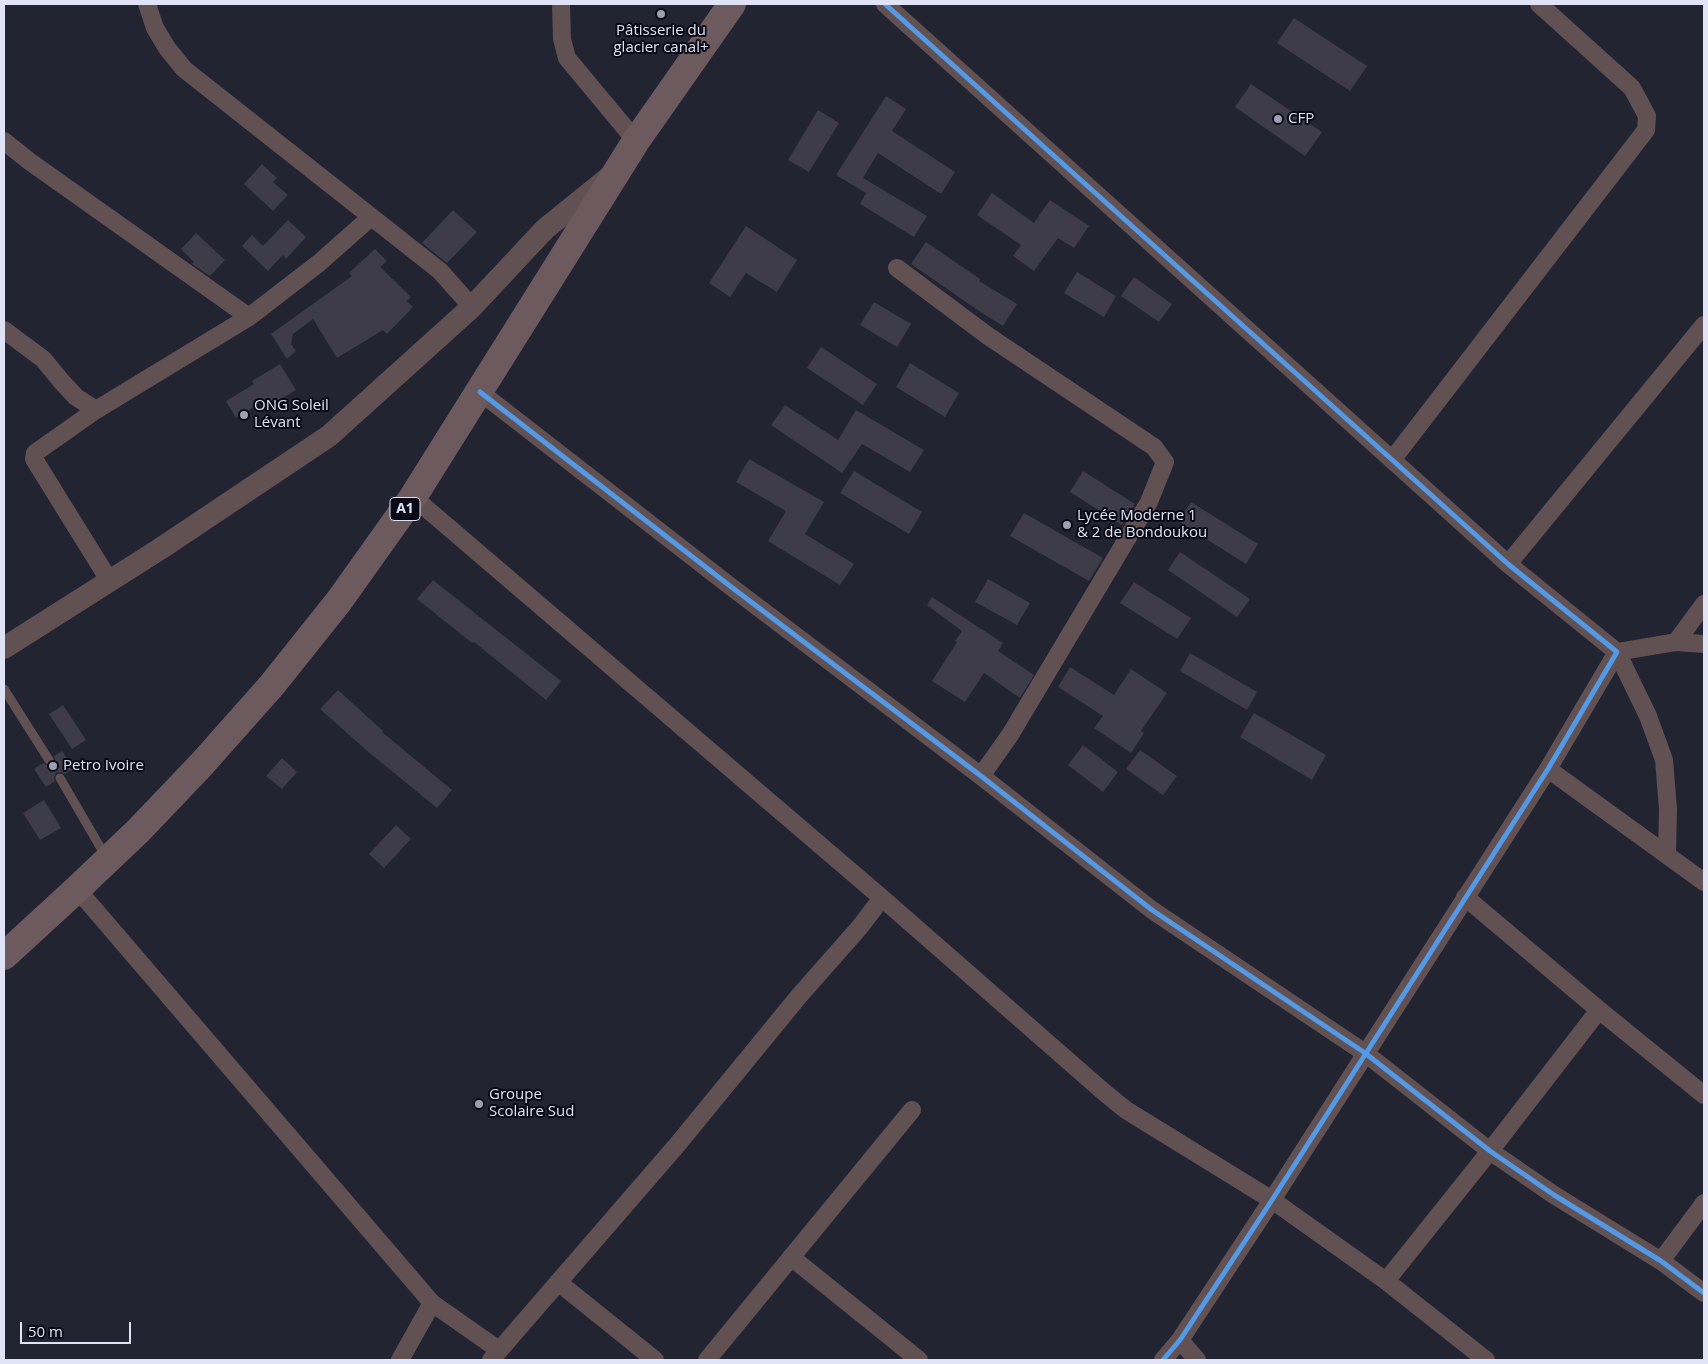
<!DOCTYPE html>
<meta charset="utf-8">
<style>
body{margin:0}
#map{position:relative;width:1708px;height:1364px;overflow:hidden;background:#222432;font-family:"Open Sans",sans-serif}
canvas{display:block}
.frame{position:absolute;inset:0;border:5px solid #e0e3f5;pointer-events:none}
.scale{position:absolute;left:20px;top:1322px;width:111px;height:22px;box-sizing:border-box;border:2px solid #e0e3f5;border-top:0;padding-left:6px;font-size:15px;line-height:18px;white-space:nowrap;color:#e0e3f5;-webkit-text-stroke:4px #080914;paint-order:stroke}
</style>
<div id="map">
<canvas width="1708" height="1364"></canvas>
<div class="frame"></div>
<div class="scale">50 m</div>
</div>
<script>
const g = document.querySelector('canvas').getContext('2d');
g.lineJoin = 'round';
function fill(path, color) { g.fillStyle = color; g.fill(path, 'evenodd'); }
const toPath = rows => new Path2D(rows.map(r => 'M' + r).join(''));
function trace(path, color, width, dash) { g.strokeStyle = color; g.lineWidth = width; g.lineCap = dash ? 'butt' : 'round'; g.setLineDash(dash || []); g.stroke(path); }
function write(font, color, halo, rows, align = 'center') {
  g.font = font + ' "Open Sans",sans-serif'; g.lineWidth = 4; g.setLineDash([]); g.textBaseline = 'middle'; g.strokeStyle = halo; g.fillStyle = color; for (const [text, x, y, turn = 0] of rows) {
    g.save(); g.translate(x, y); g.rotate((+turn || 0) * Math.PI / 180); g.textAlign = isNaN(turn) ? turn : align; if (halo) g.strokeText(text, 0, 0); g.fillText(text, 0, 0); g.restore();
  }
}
fill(toPath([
 [1294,18,1367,66,1350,91,1277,43],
 [1251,84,1322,132,1305,156,1235,107],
 [886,96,906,109,892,131,955,172,941,194,878,153,863,178,927,216,914,237,860,204,866,193,836,175],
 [818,110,839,123,809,172,788,160],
 [262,164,277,178,273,182,288,195,273,211,244,184],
 [992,193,1034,223,1050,200,1089,226,1074,248,1058,238,1034,271,1013,256,1021,245,977,215],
 [453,210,477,232,447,263,422,243],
 [288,220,306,237,286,259,283,255,268,271,242,246,252,235,263,246],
 [746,226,797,260,777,292,746,273,730,297,709,283],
 [196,233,225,260,210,276,192,264,194,262,181,249],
 [926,242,980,279,979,281,1017,304,1003,326,979,311,911,264],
 [375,249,387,261,380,267,411,297,407,301,413,307,387,334,383,330,337,358,313,319,293,334,291,344,296,351,287,359,271,334,352,276,349,273],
 [1077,272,1116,296,1104,317,1064,293],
 [1134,277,1172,304,1159,322,1121,296],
 [874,302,911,324,897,347,860,325],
 [821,347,877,384,863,405,807,368],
 [910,363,959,393,945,417,896,387],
 [280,364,296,390,276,402,275,399,266,405,264,401,236,418,226,401,254,384,252,381],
 [785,405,838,440,856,410,924,450,910,472,862,444,842,473,771,425],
 [749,459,824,502,805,534,854,564,840,585,768,541,786,511,736,482],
 [854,471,922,512,909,534,840,493],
 [1083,471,1135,504,1122,525,1070,492],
 [1191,502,1258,544,1246,564,1178,521],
 [1024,513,1103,558,1089,581,1010,536],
 [1180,552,1250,599,1237,617,1168,570],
 [988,579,1030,603,1017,625,975,602],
 [433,580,561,681,546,700,474,642,472,643,417,599],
 [1134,582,1191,618,1177,639,1120,603],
 [932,597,1003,643,998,651,1034,675,1020,698,984,673,965,702,932,681,957,642,955,641,962,631,927,605],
 [1190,653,1257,692,1247,710,1180,671],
 [1070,667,1114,695,1131,669,1167,693,1141,731,1144,733,1131,753,1094,728,1103,716,1058,687],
 [338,690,383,731,382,732,452,790,437,808,366,750,320,709],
 [63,705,86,740,72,749,49,714],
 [1254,713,1326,755,1312,780,1240,737],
 [1083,745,1118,772,1103,792,1068,765],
 [1140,750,1177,776,1163,795,1126,769],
 [62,751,74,769,65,774,60,772,56,773,54,778,55,781,46,787,34,769,43,763,49,766,53,765,55,760,54,756],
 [282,758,297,772,282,789,266,776],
 [44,800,61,828,40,840,23,813],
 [396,825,411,839,384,868,369,854]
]), '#3d3c48');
trace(toPath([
 [4,689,49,760],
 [60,778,106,857]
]), '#615153', 9);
trace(toPath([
 [147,4,155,28,167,48,184,69,440,271,472,307],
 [561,4,562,39,567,58,636,141],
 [885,4,1508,564,1617,652,1548,769,1272,1200,1180,1340,1163,1360],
 [4,141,29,161,249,317],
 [897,268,988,336,1154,447,1165,462,1149,502,1010,735,981,776],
 [4,330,43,359,62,382,76,397,96,410,35,453,34,459,109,580],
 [480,392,730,586,981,776,1152,910,1365,1053,1490,1151,1554,1195,1661,1261,1704,1293],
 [96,410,249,317,319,263,371,217],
 [1392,460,1646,130,1647,116,1632,88,1539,4],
 [413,497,882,898,1105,1093,1126,1110,1272,1200,1386,1281,1486,1360],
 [1508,564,1704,325],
 [1676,642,1704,604],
 [1548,769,1704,882],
 [1667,854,1668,809,1664,760,1648,716,1617,652,1676,642,1704,644],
 [77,889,432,1303,499,1350],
 [1465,897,1599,1010,1704,1095],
 [791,1257,919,1360],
 [1661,1261,1704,1203],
 [1386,1281,1490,1151,1599,1010],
 [558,1282,655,1360],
 [1180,1340,1197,1360],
 [400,1360,432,1303],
 [491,1360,677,1145,799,996,859,928,882,898],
 [707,1360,912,1110]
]), '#615153', 18);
trace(toPath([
 [4,648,160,549,329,436,472,307,545,229,608,178]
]), '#615153', 22);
trace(toPath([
 [4,956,77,889,138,831,201,765,272,685,339,601,413,497,636,141,732,4]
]), '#6d5a5e', 28);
trace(toPath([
 [885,4,1508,564,1617,652,1548,769,1272,1200,1180,1340,1163,1360],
 [480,392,730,586,981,776,1152,910,1365,1053,1490,1151,1554,1195,1661,1261,1704,1293]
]), '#5399e6', 5);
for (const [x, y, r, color] of [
 [661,14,5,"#9ea0b1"],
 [1278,119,5,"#9ea0b1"],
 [244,415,5,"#9ea0b1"],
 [1067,525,5,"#9ea0b1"],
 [53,766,5,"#9ea0b1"],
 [479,1104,5,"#9ea0b1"]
]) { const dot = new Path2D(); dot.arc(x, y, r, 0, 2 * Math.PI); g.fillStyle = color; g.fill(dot); trace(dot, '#080914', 2); }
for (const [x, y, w] of [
 [405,509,30]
]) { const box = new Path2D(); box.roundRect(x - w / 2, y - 11.5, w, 23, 4); g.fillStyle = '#080914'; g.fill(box); trace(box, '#e0e3f5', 1); }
write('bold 14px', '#e0e3f5', null, [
 ["A1",405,509]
]);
write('15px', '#e0e3f5', '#080914', [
 ["Pâtisserie du",661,31,"center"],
 ["glacier canal+",661,48,"center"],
 ["CFP",1288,119],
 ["ONG Soleil",254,406],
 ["Lévant",254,423],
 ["Lycée Moderne 1",1077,516],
 ["& 2 de Bondoukou",1077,533],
 ["Petro Ivoire",63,766],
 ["Groupe",489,1095],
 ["Scolaire Sud",489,1112]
], 'left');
</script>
